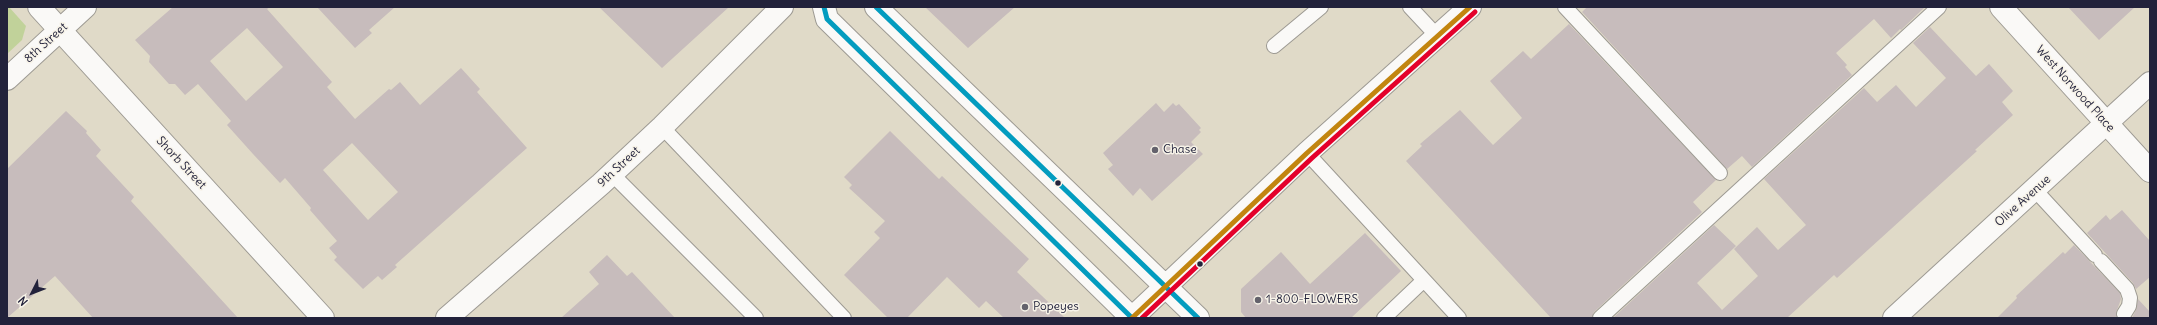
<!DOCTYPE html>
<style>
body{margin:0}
#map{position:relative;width:2157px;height:325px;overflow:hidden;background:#e0dac8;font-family:Delius,sans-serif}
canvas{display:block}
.frame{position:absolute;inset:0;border:8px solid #22223b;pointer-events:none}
.north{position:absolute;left:12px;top:273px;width:40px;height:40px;-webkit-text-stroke:3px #f7f3e8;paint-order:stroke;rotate:228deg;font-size:11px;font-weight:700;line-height:16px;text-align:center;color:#22223b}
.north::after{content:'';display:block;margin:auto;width:14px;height:18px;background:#22223b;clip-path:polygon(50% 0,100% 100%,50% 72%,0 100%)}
</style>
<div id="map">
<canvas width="2157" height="325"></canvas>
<div class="frame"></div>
<div class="north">N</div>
</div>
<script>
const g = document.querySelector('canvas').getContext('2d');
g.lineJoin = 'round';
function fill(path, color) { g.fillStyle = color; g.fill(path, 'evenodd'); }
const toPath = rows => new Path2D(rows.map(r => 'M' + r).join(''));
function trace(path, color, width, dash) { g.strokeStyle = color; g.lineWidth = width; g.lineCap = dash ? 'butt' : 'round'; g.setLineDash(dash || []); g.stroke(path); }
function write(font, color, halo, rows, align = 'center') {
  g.font = font + ' Delius,sans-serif'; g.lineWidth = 3; g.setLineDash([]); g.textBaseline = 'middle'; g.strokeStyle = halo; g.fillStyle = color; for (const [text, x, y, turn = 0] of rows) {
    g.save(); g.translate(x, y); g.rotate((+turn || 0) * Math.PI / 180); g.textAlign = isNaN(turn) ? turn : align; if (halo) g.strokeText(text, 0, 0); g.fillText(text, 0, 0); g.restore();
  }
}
fill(toPath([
 [7,7,9,7,26,26,22,40,7,54]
]), '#c1d29a');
fill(toPath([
 [173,7,270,7,267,9,332,82,327,87,355,119,389,89,391,90,400,82,420,105,461,68,480,89,477,92,527,148,395,265,397,267,382,280,378,276,363,289,334,260,337,257,329,248,337,241,310,210,311,208,285,178,280,183,253,154,227,125,231,121,198,84,185,95,175,84,169,84,149,62,150,56,135,40],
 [247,28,283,67,246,101,210,61],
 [352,143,398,192,368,220,323,170],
 [317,7,395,7,369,30,372,33,355,48],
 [599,7,729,7,662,68],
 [925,7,1015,7,968,48],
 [1587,7,1925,7,1901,30,1900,29,1891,38,1874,19,1836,53,1847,65,1845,67,1852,75,1752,167,1742,156,1727,169,1582,12],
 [2068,7,2135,7,2099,40],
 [1569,24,1716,180,1693,202,1702,212,1594,312,1592,318,1551,318,1406,161,1422,146,1420,144,1460,110,1493,145,1522,118,1490,81,1523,51,1531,59],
 [1930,27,1976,76,1989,64,2013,91,2002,102,2013,115,1975,150,1977,151,1837,278,1834,275,1787,318,1613,318,1714,225,1736,246,1697,283,1722,310,1758,276,1734,249,1757,227,1778,250,1806,225,1764,179,1864,88,1877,102,1896,85,1916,107,1946,78,1913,43],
 [1156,103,1164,112,1173,103,1176,106,1179,104,1201,128,1199,130,1201,132,1191,142,1203,154,1152,201,1140,188,1133,196,1108,169,1113,165,1103,153],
 [66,111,87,131,86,133,101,150,96,156,134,197,131,201,238,318,93,318,55,276,7,318,7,169],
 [890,131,939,179,942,176,1029,259,1017,272,1065,318,1004,318,986,301,979,308,947,277,907,318,888,318,844,275,880,238,874,232,885,221,849,188,852,185,844,177],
 [2122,210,2150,241,2150,277,2136,289,2133,283,2087,233,2106,215,2110,220],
 [1365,233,1401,271,1351,318,1246,318,1241,312,1241,289,1281,252,1310,284],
 [2074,245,2120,293,2121,299,2116,313,2117,318,1997,318,2017,298,2016,296,2063,252,2065,254],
 [607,255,627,276,632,272,675,318,561,318,599,284,589,272],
 [2138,299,2150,312,2150,318,2132,318,2136,310]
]), '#c7bcbc');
const service = toPath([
 [1410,7,1438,37],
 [1565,7,1720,173],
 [1274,46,1321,7],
 [662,127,844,318],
 [1307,153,1459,318],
 [612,174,756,318],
 [2035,190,2095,255],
 [2101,261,2127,289,2130,298,2129,306,2124,314],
 [1384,318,1424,280],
 [1600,318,1939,7]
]);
const minor = toPath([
 [39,7,323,318],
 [2001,7,2150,171],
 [7,79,85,7],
 [447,318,601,184,662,127,782,7],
 [1894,318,2150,83]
]);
const primary = toPath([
 [824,7,827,19,1132,318],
 [876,7,1198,318],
 [1132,318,1307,153,1470,7]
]);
trace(service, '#9d9a93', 16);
trace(minor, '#9d9a93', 24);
trace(primary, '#9d9a93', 24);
trace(service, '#faf9f7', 14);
trace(minor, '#faf9f7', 22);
trace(primary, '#faf9f7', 22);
trace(toPath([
 [824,7,827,19,1132,318],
 [876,7,1198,318]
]), '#039cbf', 5);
trace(toPath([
 [1132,318,1307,153,1470,7]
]), '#c2850f', 5);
trace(toPath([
 [1142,318,1312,158,1475,12]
]), '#e4002b', 5);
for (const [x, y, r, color] of [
 [1155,150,4,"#64626c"],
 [1058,183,3.5,"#22223b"],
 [1200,264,3.5,"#22223b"],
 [1258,300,4,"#64626c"],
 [1025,307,4,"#64626c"]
]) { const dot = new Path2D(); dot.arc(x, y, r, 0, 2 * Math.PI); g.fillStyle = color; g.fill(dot); trace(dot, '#f7f3e8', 1.5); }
write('12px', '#22223b', '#f7f3e8', [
 ["8th Street",46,43,-42],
 ["West Norwood Place",2075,89,48],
 ["Shorb Street",181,163,47],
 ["9th Street",619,167,-43],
 ["Olive Avenue",2023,201,-42]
]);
write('12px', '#22223b', '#f7f3e8', [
 ["Chase",1163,150],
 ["1-800-FLOWERS",1266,300],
 ["Popeyes",1033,307]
], 'left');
</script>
